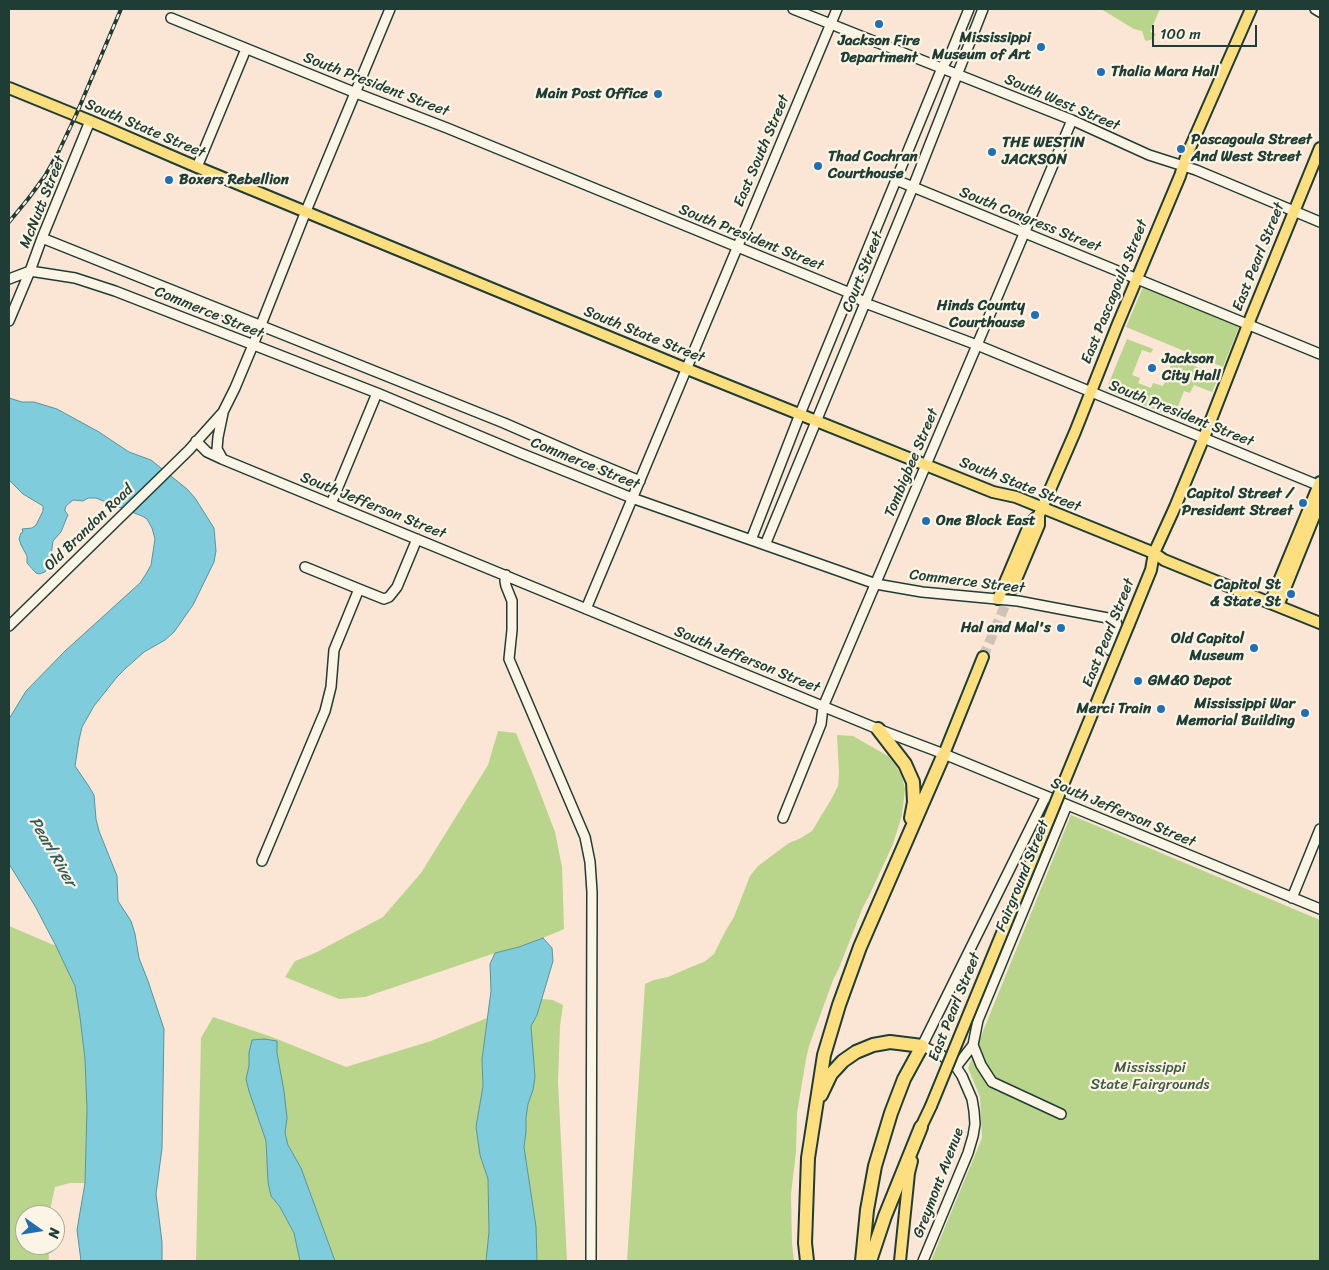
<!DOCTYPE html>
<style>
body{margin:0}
#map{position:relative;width:1329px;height:1270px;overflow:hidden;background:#fbe5d5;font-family:Sriracha,sans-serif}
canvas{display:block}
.frame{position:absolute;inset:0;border:10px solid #1f3d34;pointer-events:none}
.north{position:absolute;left:15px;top:1205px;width:50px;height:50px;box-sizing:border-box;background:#fcf5e5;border:1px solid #a4ab9e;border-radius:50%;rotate:103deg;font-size:14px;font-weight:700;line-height:20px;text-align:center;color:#1f3d34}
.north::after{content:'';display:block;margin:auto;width:18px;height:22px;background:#1f6fb2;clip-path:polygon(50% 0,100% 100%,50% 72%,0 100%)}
.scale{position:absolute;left:1152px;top:25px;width:105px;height:22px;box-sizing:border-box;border:2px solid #1f3d34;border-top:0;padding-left:6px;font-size:15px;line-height:18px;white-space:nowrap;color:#1f3d34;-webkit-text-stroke:4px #fcf5e5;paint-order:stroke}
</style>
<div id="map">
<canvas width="1329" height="1270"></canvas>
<div class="frame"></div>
<div class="north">N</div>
<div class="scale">100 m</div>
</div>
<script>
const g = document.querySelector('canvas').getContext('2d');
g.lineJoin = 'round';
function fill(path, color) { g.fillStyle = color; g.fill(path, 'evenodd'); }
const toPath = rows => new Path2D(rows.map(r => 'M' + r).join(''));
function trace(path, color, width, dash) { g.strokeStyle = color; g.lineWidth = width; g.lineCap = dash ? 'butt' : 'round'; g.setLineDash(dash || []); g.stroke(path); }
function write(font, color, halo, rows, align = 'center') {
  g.font = font + ' Sriracha,sans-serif'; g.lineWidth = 4.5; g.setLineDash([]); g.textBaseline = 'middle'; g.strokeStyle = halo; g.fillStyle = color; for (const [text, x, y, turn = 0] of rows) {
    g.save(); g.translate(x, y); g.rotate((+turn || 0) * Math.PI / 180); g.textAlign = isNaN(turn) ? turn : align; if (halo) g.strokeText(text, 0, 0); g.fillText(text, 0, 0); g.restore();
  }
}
fill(toPath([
 [1101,9,1160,9,1150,32,1156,34,1153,39,1147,41,1145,40,1142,31,1134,29],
 [1143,287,1239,327,1223,367,1126,327],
 [1127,339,1153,349,1151,353,1142,350,1132,375,1140,378,1138,383,1151,388,1153,383,1163,386,1172,362,1164,358,1166,354,1219,376,1212,392,1194,385,1190,393,1184,391,1174,417,1106,390],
 [498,731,516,733,534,777,555,832,562,867,564,929,543,938,519,947,495,953,365,997,339,999,285,977,295,961,315,953,383,917,421,873,488,765],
 [837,735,853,736,888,756,896,766,902,777,905,789,902,815,893,844,869,896,863,907,839,968,833,980,809,1046,806,1059,797,1113,796,1152,791,1194,792,1243,794,1261,627,1261,645,984,654,980,668,977,691,967,704,962,714,954,726,930,734,917,750,876,758,866,789,843,801,838,812,831,832,798,838,786,839,773],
 [1071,815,1320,920,1320,1261,931,1261,982,1138,980,1097,968,1068],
 [9,926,56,946,75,986,80,1017,85,1059,87,1109,85,1183,70,1183,55,1187,49,1215,25,1215,25,1245,48,1245,49,1261,9,1261],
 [542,999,553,1000,563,1005,560,1026,558,1082,567,1261,537,1261,536,1227,524,1147,526,1132,526,1118,528,1104,533,1090,531,1026,537,1015],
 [213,1017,272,1037,346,1067,431,1041,487,1018,482,1059,483,1086,476,1127,480,1155,488,1179,489,1232,486,1261,335,1261,301,1168,288,1145,285,1133,287,1118,277,1054,277,1041,249,1053,249,1066,246,1079,266,1141,268,1182,271,1195,280,1207,294,1233,300,1261,196,1261,201,1038]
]), '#b9d48b');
const water = toPath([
 [9,398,22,402,34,402,57,409,99,432,129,452,151,460,187,489,195,498,214,528,216,551,214,562,193,605,174,632,165,640,144,652,126,668,117,677,94,706,82,727,79,740,75,766,88,785,94,795,96,819,99,831,117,876,118,901,131,921,135,934,139,958,148,981,164,1029,162,1148,156,1194,162,1242,162,1261,81,1261,77,1230,85,1183,87,1109,85,1059,80,1017,75,986,56,946,35,906,9,864,9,719,26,691,65,651,140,583,146,574,151,565,155,539,152,528,147,519,142,516,96,498,88,498,83,501,73,500,66,506,65,509,65,511,68,515,67,517,61,532,53,541,50,563,45,572,39,574,36,573,27,563,27,556,21,545,19,539,21,533,23,532,22,529,32,528,36,525,43,511,43,506,23,494,9,480,9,398],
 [543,938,552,948,553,961,537,1015,531,1026,535,1077,533,1090,528,1104,526,1118,526,1132,524,1147,536,1227,537,1261,486,1261,489,1232,488,1179,480,1155,476,1127,483,1086,482,1059,491,991,490,964,495,953,519,947,543,938],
 [264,1039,277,1041,277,1053,284,1091,287,1118,285,1133,288,1145,301,1168,335,1261,300,1261,294,1233,280,1207,271,1196,268,1182,266,1141,249,1091,246,1079,249,1066,249,1053,252,1040,264,1039]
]);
fill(water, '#7fcddc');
trace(water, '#599399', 1);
trace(toPath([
 [983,657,1012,589]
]), '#cfc3b5', 10, [10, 5]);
const minor = toPath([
 [793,9,1072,120,1149,155,1196,170,1320,222],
 [1315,9,1320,12],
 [171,18,356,93,447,128,850,293,865,303,977,345,1320,486],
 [197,167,246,49],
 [896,180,1320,354],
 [42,238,504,423,582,457,640,481],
 [9,279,30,271,75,278,115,291,377,393,520,453,632,498,876,584,922,592,1018,601,1113,619,1116,622,1117,625,1109,650],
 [9,321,30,271,42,238,90,121],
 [196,441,207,452,222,459,878,729,944,754,1320,909],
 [222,458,217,449,218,437,223,413],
 [331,504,377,393],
 [751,540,800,414,896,180,942,68,951,53,969,9],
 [765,545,913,187,983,9],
 [305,567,359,589],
 [506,575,505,581,506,586,512,601,512,630,509,659,585,837,590,862,592,892,591,1261],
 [586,609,837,9],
 [9,626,189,450,223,412,235,388,253,345,306,211,390,9],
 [783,818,821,724,823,707,977,345,1072,120],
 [262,861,325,711,331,687,334,650,359,589,384,599,389,597,397,587,417,539],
 [1292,898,1320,829],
 [956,1067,973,1045],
 [1061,1114,992,1082,981,1065,973,1045,978,1020,1067,805],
 [923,1261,968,1153,973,1136,975,1124,974,1111,972,1099,962,1076,956,1067,940,1054,922,1046,1046,796]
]);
const major = toPath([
 [9,88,90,121,197,167,687,369,993,492,1016,497,1154,553,1164,560,1213,580,1320,623],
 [1012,589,1039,525,1039,515,1075,432,1117,326,1180,176,1186,157,1251,9],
 [998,599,1028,528,1031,522,1039,515],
 [1270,603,1320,482],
 [1278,606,1320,502],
 [1129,624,1151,570,1154,553,1175,507,1207,430,1251,317,1320,148],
 [944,754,983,657],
 [919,1134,921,1127,931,1106],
 [900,1261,909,1173,912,1161]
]);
const highway = toPath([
 [878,729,905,764,913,782,914,802,911,818],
 [821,1095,831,1074,843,1061,856,1052,873,1045,890,1042,922,1046,904,1079,891,1113,875,1166,867,1210,862,1261],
 [807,1261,805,1243,808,1158,824,1055,839,1005,860,947,944,754],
 [870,1261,885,1216,921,1127]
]);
trace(minor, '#1f3d34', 12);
trace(major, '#1f3d34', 14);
trace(highway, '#1f3d34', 16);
trace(minor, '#fcf5e5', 9);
trace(major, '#fedf80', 10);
trace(highway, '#fedf80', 12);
const rail = toPath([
 [9,222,28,199,45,176,58,153,76,115,121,9]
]);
trace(rail, '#1f3d34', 4);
trace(rail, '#fcf5e5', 2, [5.5]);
const majorBridge = toPath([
 [931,1106,1129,624]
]);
trace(majorBridge, '#1f3d34', 14, []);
trace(majorBridge, '#fedf80', 10);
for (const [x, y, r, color] of [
 [879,24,5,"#1f6fb2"],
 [1041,47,5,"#1f6fb2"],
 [1101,72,5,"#1f6fb2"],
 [658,94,5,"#1f6fb2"],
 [1181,149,5,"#1f6fb2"],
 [992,152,5,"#1f6fb2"],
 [818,166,5,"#1f6fb2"],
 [169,180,5,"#1f6fb2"],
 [1035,315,5,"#1f6fb2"],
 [1152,368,5,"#1f6fb2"],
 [1303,503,5,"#1f6fb2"],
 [926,521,5,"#1f6fb2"],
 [1291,594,5,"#1f6fb2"],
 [1061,628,5,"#1f6fb2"],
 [1254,648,5,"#1f6fb2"],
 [1138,681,5,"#1f6fb2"],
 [1161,709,5,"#1f6fb2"],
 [1305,713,5,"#1f6fb2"]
]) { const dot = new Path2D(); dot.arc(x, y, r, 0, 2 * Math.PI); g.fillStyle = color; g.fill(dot); trace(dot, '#fcf5e5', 2); }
write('bold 15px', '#1f3d34', '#fcf5e5', [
 ["Mississippi",1031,38],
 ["Museum of Art",1031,55],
 ["Jackson Fire",879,41,"center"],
 ["Department",879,58,"center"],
 ["Thalia Mara Hall",1111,72,"left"],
 ["Main Post Office",648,94],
 ["Pascagoula Street",1191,140,"left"],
 ["And West Street",1191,157,"left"],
 ["THE WESTIN",1002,143,"left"],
 ["JACKSON",1002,160,"left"],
 ["Thad Cochran",828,157,"left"],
 ["Courthouse",828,174,"left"],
 ["Boxers Rebellion",179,180,"left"],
 ["Hinds County",1025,306],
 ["Courthouse",1025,323],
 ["Jackson",1162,359,"left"],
 ["City Hall",1162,376,"left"],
 ["Capitol Street /",1293,494],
 ["President Street",1293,511],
 ["One Block East",936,521,"left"],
 ["Capitol St",1281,585],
 ["& State St",1281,602],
 ["Hal and Mal's",1051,628],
 ["Old Capitol",1244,639],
 ["Museum",1244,656],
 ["GM&O Depot",1148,681,"left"],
 ["Mississippi War",1295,704],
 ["Memorial Building",1295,721],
 ["Merci Train",1151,709]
], 'right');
write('15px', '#1f3d34', '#fcf5e5', [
 ["South President Street",376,85,21],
 ["South West Street",1062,103,23],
 ["South State Street",145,129,23],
 ["East South Street",762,151,-67],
 ["McNutt Street",43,202,-68],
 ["South Congress Street",1030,220,22],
 ["South President Street",751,238,22],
 ["East Pearl Street",1259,257,-68],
 ["Court Street",863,272,-68],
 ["East Pascagoula Street",1115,292,-68],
 ["Commerce Street",209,313,22],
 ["South State Street",644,335,22],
 ["South President Street",1181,414,22],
 ["Tombigbee Street",912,463,-67],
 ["Commerce Street",585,464,22],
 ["South State Street",1020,485,21],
 ["South Jefferson Street",373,506,22],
 ["Old Brandon Road",89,528,-44],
 ["Commerce Street",967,582,7],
 ["East Pearl Street",1109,633,-68],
 ["South Jefferson Street",747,660,22],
 ["South Jefferson Street",1123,813,23],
 ["Fairground Street",1023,876,-68],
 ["East Pearl Street",955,1007,-68],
 ["Greymont Avenue",939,1183,-69]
]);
write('15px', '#3e5b45', '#fcf5e5', [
 ["Mississippi",1150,1068],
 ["State Fairgrounds",1150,1085]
]);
write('italic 16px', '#325a56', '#fcf5e5', [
 ["Pearl River",52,852,60]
]);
</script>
